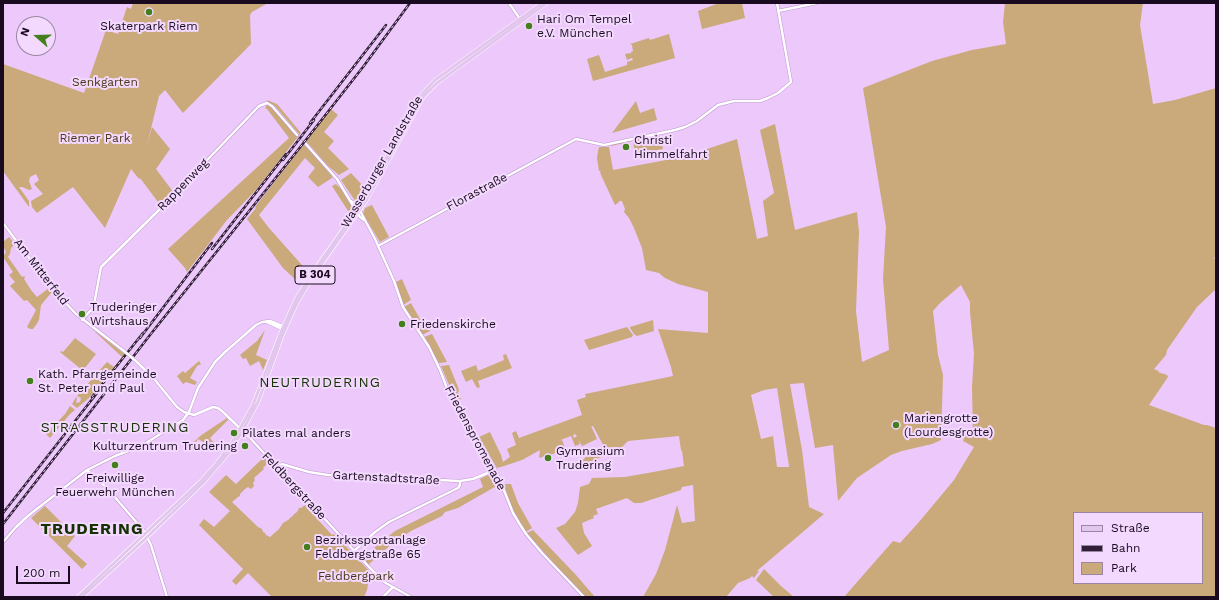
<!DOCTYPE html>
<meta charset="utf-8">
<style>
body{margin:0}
#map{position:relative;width:1219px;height:600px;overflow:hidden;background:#ecc9fa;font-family:"Work Sans",sans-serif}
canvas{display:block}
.frame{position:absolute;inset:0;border:4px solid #190a1f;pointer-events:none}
.legend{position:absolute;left:1073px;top:512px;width:130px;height:72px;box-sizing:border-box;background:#f4d9ff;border:1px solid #9c86a5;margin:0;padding:5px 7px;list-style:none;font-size:12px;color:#190a1f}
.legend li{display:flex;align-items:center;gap:8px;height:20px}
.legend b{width:20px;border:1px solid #9c86a5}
.north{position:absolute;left:16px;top:16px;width:40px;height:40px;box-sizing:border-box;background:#f4d9ff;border:1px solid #9c86a5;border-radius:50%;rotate:290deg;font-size:11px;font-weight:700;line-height:16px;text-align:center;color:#190a1f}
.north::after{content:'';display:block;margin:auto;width:14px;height:18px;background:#437f1c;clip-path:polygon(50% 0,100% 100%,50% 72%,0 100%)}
.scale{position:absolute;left:16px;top:566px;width:54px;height:18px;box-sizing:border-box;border:2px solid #190a1f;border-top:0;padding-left:5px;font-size:12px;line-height:14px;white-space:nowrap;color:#190a1f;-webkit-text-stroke:3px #f4d9ff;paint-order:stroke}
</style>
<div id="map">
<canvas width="1219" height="600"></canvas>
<div class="frame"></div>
<ul class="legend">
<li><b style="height:5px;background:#e3c6ee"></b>Straße</li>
<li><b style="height:5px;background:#301f37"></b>Bahn</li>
<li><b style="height:11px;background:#caa97a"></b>Park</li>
</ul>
<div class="north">N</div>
<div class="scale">200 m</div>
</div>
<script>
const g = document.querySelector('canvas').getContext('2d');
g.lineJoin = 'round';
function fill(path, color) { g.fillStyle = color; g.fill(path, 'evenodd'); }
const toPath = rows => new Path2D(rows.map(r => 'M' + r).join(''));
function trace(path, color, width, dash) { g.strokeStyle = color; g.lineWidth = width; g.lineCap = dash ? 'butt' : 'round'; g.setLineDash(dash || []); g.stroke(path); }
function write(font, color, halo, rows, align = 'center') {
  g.font = font + ' "Work Sans",sans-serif'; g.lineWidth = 4; g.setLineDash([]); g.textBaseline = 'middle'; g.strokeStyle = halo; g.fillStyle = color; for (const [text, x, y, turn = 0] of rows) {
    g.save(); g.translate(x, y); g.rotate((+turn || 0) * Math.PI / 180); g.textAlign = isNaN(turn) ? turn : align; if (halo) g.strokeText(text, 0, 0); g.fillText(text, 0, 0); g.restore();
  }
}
fill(toPath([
 [133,3,268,3,252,12,250,15,251,44,183,113,165,90,159,96,146,149,152,127,170,149,156,169,174,193,161,206,140,178,139,179,131,169,105,228,73,187,37,213,32,207,31,201,43,194,34,184,39,180,36,174,30,177,29,181,32,189,29,190,22,187,19,187,29,201,29,207,3,171,3,64,84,93,106,30,118,34,127,7,131,9],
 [719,3,742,3,745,18,702,29,698,11],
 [1005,3,1143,3,1140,25,1153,104,1175,100,1216,88,1216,256,1214,258,1216,261,1216,289,1197,307,1167,350,1166,355,1154,369,1159,371,1158,372,1167,375,1168,377,1149,405,1204,425,1207,425,1216,428,1216,597,844,597,893,541,900,543,919,522,954,480,974,447,963,441,964,439,959,435,962,433,973,431,972,387,974,354,970,312,970,302,961,285,940,303,933,311,938,355,943,375,941,440,932,444,902,451,891,455,857,478,838,501,833,445,815,448,804,384,803,383,790,384,802,450,809,507,824,514,758,570,756,570,759,571,754,578,752,576,750,578,738,583,726,597,643,597,656,574,665,550,677,505,682,523,695,521,693,485,682,487,681,490,641,503,634,503,627,498,596,509,598,514,593,516,594,518,582,523,584,533,592,546,578,555,556,528,565,524,575,512,578,503,580,487,589,484,592,478,625,477,659,471,684,466,682,451,681,450,679,436,628,441,618,451,618,455,609,456,593,426,573,435,574,438,577,436,575,434,591,427,592,428,597,439,582,446,579,440,580,444,575,446,571,436,558,441,562,440,566,450,539,458,540,450,522,460,504,466,497,468,479,437,490,432,501,455,503,462,510,457,507,449,516,445,512,433,516,431,519,438,582,415,577,400,586,397,585,394,673,376,671,367,658,329,708,333,708,292,678,284,665,278,659,273,646,270,642,248,634,228,629,218,624,212,625,209,622,201,619,201,619,202,615,205,601,175,600,172,601,171,599,171,597,158,598,151,599,147,609,147,613,170,682,157,698,152,737,139,757,239,768,236,763,201,774,193,760,130,775,124,795,230,857,212,859,232,856,311,862,362,889,350,883,279,886,227,863,88,932,61,972,50,1006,44,1003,22],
 [777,388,789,466,789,467,777,467,773,436,761,439,751,395,764,390],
 [1074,513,1202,513,1202,583,1074,583],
 [669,34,675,58,593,81,587,59,599,55,605,72,627,65,627,62,633,60,632,58,627,60,625,54,630,53,631,54,631,52,633,51,632,45,630,44,649,38,650,40],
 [267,100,277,104,301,133,256,190,227,220,187,272,185,268,168,249,289,138,267,109,265,108,267,105,273,108,297,136,299,134,275,106,268,102],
 [636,101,640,113,654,108,657,120,612,133],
 [331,109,338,115,324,132,334,141,328,148,349,169,339,175,328,166,306,141],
 [659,133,657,136,660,136,663,149,635,154,633,141,611,146,611,144],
 [304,144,332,176,332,178,318,187,308,177,315,168,305,158,259,215,269,228,309,273,302,283,299,283,283,268,247,219,256,208,255,207],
 [351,173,364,187,356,202,341,180],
 [336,184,341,189,353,209,350,214,332,186],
 [372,205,389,237,380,242,363,214,365,208],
 [9,237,15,244,11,248,10,254,8,257,22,277,24,276,25,277,24,279,31,290,37,297,49,288,52,292,41,305,39,320,36,325,33,329,30,329,27,327,36,310,27,300,24,301,10,286,15,282,9,275,13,272,3,257,6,252,3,246,3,242],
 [402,279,411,300,403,305,396,282],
 [411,303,420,319,430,331,422,335,404,307],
 [653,320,654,331,637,336,634,334,630,328,630,327],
 [627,327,633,335,632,337,589,350,584,340],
 [92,329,126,355,89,398,77,408,72,404,75,399,76,397,77,398,76,403,80,402,81,398,77,396,107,362,114,367,122,357],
 [265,330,256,355,267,360,263,370,259,361,250,366,246,358,243,359,240,355,257,341],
 [432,334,447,362,439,363,424,337],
 [75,338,96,354,84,369,88,373,87,374,60,352,61,351,63,352],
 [506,354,512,368,478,381,480,387,477,388,472,379,466,382,461,371,476,365,478,371,504,360,503,355],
 [199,361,201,364,197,366,190,378,197,382,195,385,186,382,183,384,177,376,183,371,185,373],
 [449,365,458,387,459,391,458,392,461,399,456,401,441,366],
 [70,406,75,410,70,414,50,438,46,434,65,414],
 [227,418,228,420,210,438,215,444,213,446,210,446,198,439,190,452,189,452,186,450,200,436],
 [603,448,606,455,594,460,579,468,583,464,579,461,583,460,590,452,594,453],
 [264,457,267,460,267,464,263,468,264,469,254,478,255,480,253,483,254,486,251,489,248,487,245,489,240,494,240,496,238,497,232,502,258,527,262,529,263,532,265,533,266,535,270,537,279,529,283,523,288,520,291,517,293,516,293,515,297,512,299,509,298,508,301,508,305,505,305,502,306,506,309,510,332,535,334,534,374,576,368,584,367,590,364,597,272,597,248,573,236,585,232,581,243,569,199,525,204,519,214,527,230,511,209,492,226,475,236,484],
 [494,472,500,484,458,508,445,512,442,516,411,531,394,542,368,565,363,559,374,548,395,531,483,487,480,479],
 [505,484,511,484,518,503,532,528,526,532,514,513,504,485],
 [45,506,75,536,67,546,87,564,82,569,31,518],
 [533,530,576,575,595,597,586,597,555,565,527,533],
 [764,569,781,586,794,597,774,597,756,580]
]), '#caa97a');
trace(toPath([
 [3,380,4,380]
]), '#9ccc85', 1);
trace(toPath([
 [297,135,305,143]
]), '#ccacd9', 2.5, [2.5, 1]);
const secondary = toPath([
 [509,3,520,19],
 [778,11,817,3],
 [305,143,337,179,360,217,364,220],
 [351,201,357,205,375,239,394,281,403,307,429,347,440,370,450,396,492,463,499,478,513,513,519,523,526,534,542,553,584,597],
 [3,223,51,287,76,314,124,351],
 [378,246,576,139,604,145,675,130,685,127,697,121,718,105,734,101,760,101,768,98,778,93,791,82,777,3],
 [82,320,92,309,94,305,101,267,162,207,259,106,267,103,272,106,297,135],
 [267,322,282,329],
 [137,362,155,380,177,407,184,412,194,415,213,407,218,408,223,412,250,438,370,568,384,582,411,597],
 [276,467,282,464,309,472,328,475,460,481,473,479,495,470],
 [87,470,107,488,144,531,151,545,167,597],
 [3,542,16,527,29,515,87,470,115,456,141,446,183,420,189,412,198,388,215,362,225,352,256,325,262,322,270,321,285,327],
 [354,551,375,532,389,522,458,488,460,485,460,481],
 [383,597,393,587]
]);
const primary = toPath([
 [78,597,201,481,217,463,233,441,253,405,281,332,297,297,311,275,360,205,422,94,435,80,542,3],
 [82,597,145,539,203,483,232,449,244,428,258,402,283,334,297,303,313,276,366,201,424,96,437,83,547,3]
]);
trace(secondary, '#bf94d0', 3.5);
trace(primary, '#fff', 4);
trace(secondary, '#fff', 2.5);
trace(primary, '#e3c6ee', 3);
const rail = toPath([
 [310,123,386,25],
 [283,160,314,120],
 [212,249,286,154],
 [140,338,212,243],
 [92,397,143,333],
 [3,513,97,393],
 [3,524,150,335,298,150,363,67,410,3]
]);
trace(rail, '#301f37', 2.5);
trace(rail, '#f4d9ff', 1, [3]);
const secondaryBridge = toPath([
 [124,351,137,362]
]);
trace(secondaryBridge, '#bf94d0', 3.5, []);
trace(secondaryBridge, '#fff', 2.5);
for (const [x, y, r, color] of [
 [149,12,4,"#437f1c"],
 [529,26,4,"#437f1c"],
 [626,147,4,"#437f1c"],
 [82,314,4,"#437f1c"],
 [402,324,4,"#437f1c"],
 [30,381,4,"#437f1c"],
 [896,425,4,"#437f1c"],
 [234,433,4,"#437f1c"],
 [245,446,4,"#437f1c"],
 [548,458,4,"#437f1c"],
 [115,465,4,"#437f1c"],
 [307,547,4,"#437f1c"]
]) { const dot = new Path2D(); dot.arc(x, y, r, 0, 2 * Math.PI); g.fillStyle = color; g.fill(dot); trace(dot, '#f4d9ff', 1.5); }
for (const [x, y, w] of [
 [315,275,40]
]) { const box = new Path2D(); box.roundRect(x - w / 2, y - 9, w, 18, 3); g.fillStyle = '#f4d9ff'; g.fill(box); trace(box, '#190a1f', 1); }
write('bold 11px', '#190a1f', null, [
 ["B 304",315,275]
]);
write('12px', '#190a1f', '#f4d9ff', [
 ["Hari Om Tempel",537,19],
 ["e.V. München",537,33],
 ["Skaterpark Riem",149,26,"center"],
 ["Christi",634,140],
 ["Himmelfahrt",634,154],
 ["Truderinger",90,307],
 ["Wirtshaus",90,321],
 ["Friedenskirche",410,324],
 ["Kath. Pfarrgemeinde",38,374],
 ["St. Peter und Paul",38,388],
 ["Mariengrotte",904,418],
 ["(Lourdesgrotte)",904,432],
 ["Pilates mal anders",242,433],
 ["Kulturzentrum Trudering",237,446,"right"],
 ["Gymnasium",556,451],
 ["Trudering",556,465],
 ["Freiwillige",115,478,"center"],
 ["Feuerwehr München",115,492,"center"],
 ["Bezirkssportanlage",315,540],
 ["Feldbergstraße 65",315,554]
], 'left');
write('12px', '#4c3818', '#f4d9ff', [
 ["Senkgarten",105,82],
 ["Riemer Park",95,138],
 ["Feldbergpark",356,576]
]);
write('12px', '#190a1f', '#f4d9ff', [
 ["Wasserburger Landstraße",382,162,-60],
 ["Rappenweg",183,185,-46],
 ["Florastraße",477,192,-28],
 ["Am Mitterfeld",41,272,52],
 ["Friedenspromenade",475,438,62],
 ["Gartenstadtstraße",386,478,3],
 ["Feldbergstraße",294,486,47]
]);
g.letterSpacing = '1px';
write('14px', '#143102', '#f4d9ff', [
 ["NEUTRUDERING",320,383],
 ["STRASSTRUDERING",115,428]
]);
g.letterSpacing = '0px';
g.letterSpacing = '1px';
write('bold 16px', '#143102', '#f4d9ff', [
 ["TRUDERING",92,529]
]);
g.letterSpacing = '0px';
</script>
